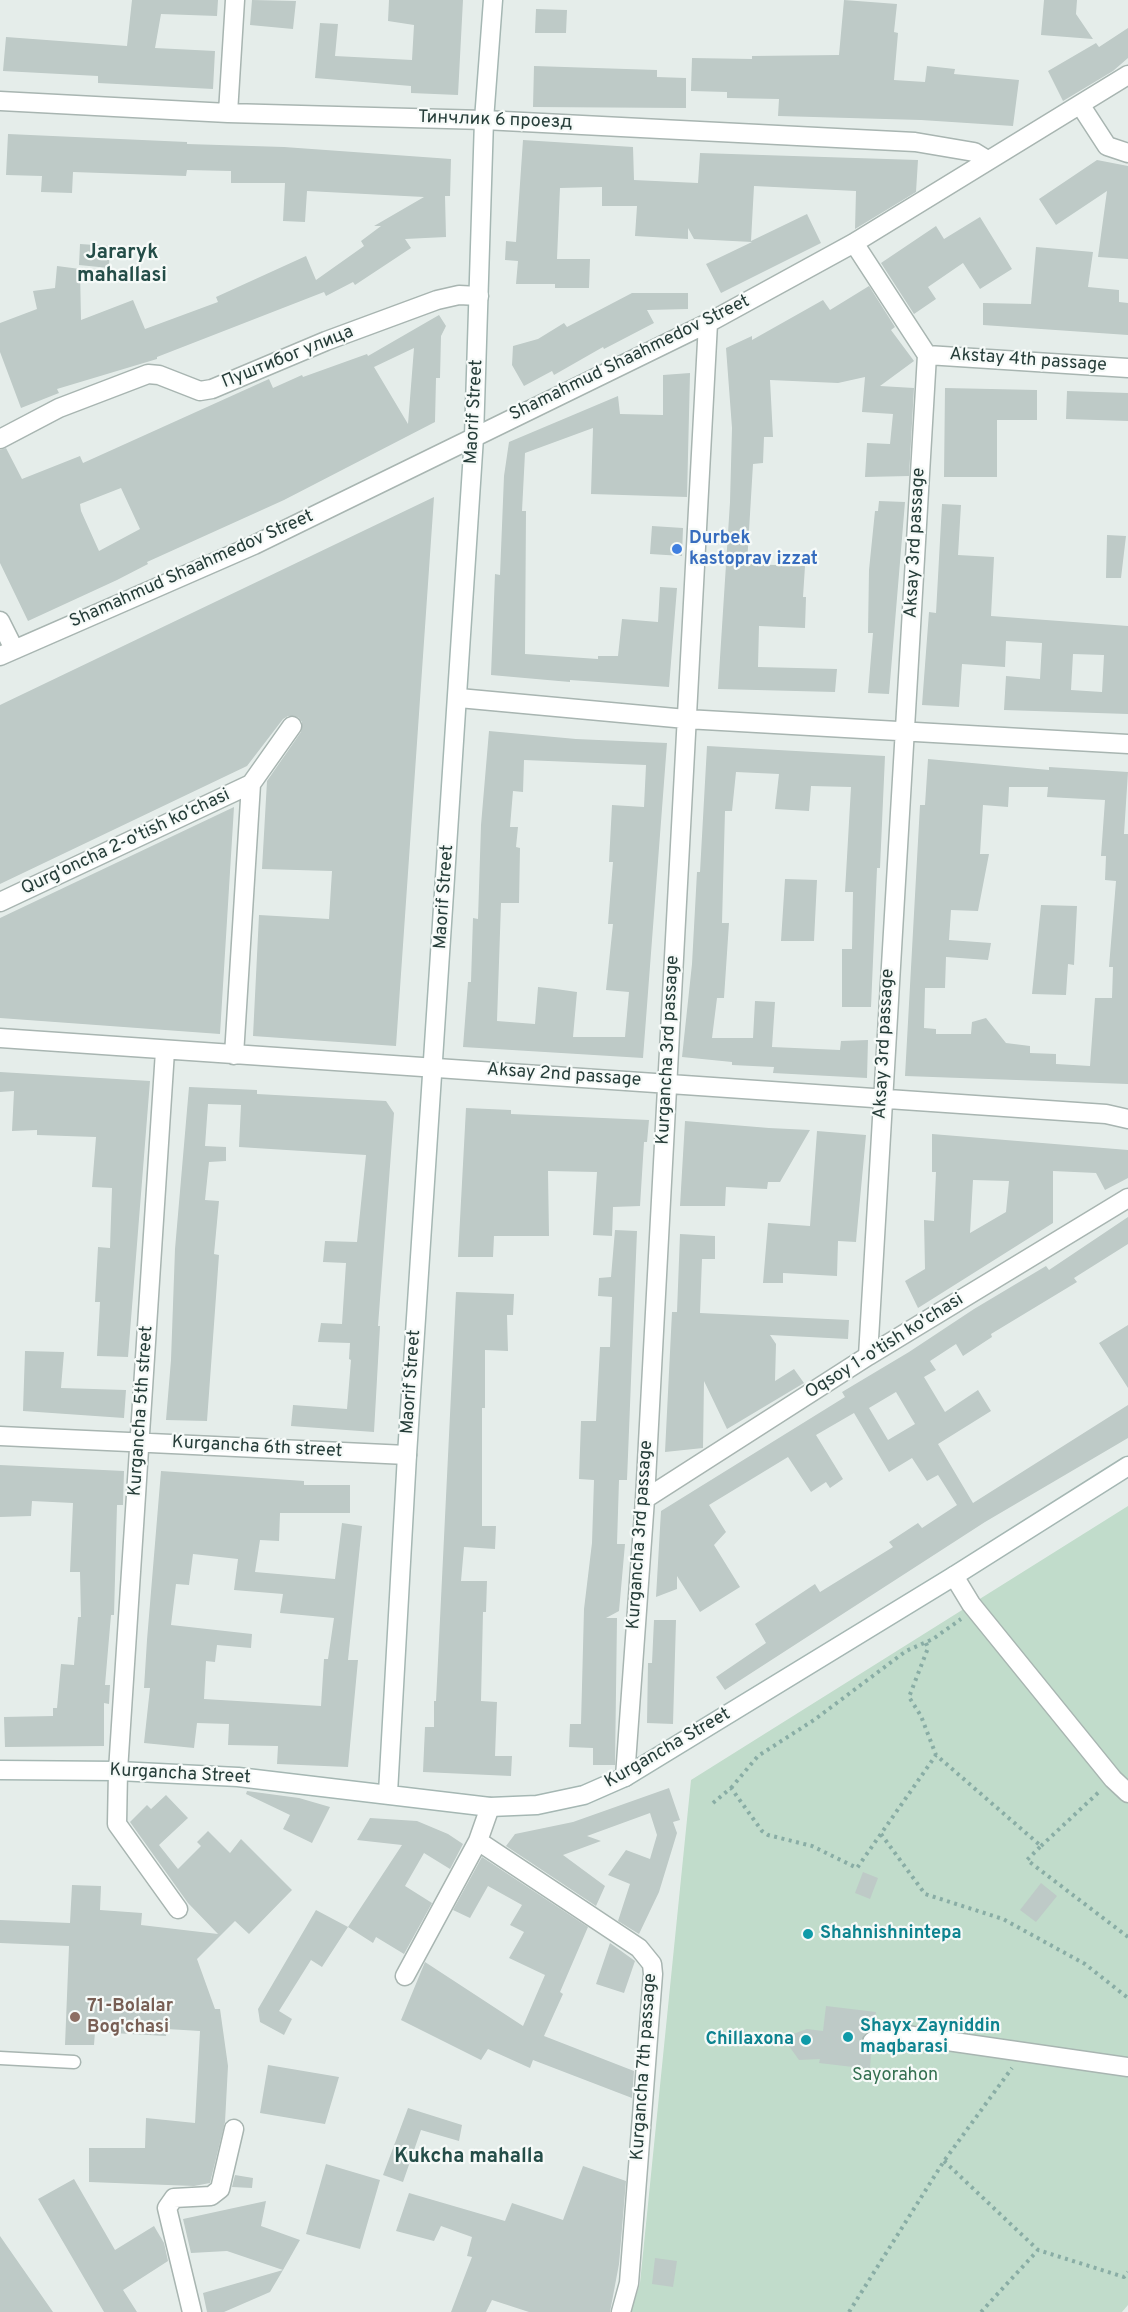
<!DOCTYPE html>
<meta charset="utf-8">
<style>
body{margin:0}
canvas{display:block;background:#e5edea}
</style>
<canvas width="1128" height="2312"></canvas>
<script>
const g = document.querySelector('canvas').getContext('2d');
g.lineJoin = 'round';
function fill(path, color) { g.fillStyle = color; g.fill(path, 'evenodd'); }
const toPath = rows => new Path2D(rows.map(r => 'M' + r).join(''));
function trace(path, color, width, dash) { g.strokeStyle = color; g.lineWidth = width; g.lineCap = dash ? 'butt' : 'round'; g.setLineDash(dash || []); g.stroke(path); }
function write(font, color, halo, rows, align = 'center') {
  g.font = font + ' Overpass,sans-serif'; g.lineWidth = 4.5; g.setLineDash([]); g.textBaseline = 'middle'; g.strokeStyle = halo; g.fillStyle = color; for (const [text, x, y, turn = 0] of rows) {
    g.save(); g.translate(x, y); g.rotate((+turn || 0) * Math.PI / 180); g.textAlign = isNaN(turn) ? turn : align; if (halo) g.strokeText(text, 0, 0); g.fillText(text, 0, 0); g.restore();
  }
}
fill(toPath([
 [1128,1506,1128,2305,1122,2312,631,2312,640,2283,691,1780]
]), '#c1dccb');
fill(toPath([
 [132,0,218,0,217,16,161,14,155,48,215,51,213,89,98,83,98,76,3,71,6,37,127,46],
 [252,0,296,1,293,29,250,25],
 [389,0,463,0,458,95,411,93,411,86,315,78,320,23,338,24,335,56,412,60,414,25,388,21],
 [844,0,897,4,894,32,898,33,894,80,925,82,927,66,955,69,954,74,1019,80,1013,126,921,120,778,116,779,99,727,98,727,92,691,91,692,58,752,59,752,56,839,55],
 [1044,0,1077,0,1076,14,1093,39,1041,35],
 [536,9,567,10,566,33,535,33],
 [1128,28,1128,58,1113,71,1063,101,1048,71,1096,43,1099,47],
 [534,66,657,70,657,77,686,78,686,108,533,107],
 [8,134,187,142,187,144,284,147,451,159,450,196,445,196,446,237,405,239,411,248,355,285,353,282,326,296,324,292,157,357,157,359,57,389,59,393,21,408,0,352,0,323,37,309,33,291,55,288,57,266,80,269,81,320,133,300,145,329,218,302,216,297,306,256,316,280,364,246,361,241,381,226,374,226,424,197,307,191,305,222,283,221,285,183,231,183,231,171,187,170,186,176,73,172,72,193,41,192,42,176,6,175],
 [523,140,633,147,634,180,698,183,700,153,918,160,916,192,855,229,856,191,754,186,751,241,807,214,821,243,721,293,706,264,752,242,694,239,688,228,688,239,635,236,637,206,602,206,602,187,560,188,557,259,590,259,589,288,555,288,555,284,516,284,518,261,505,260,506,241,516,242],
 [1097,160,1128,166,1128,259,1098,257,1107,191,1056,225,1039,199],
 [980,217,1012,269,980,289,963,263,928,287,936,299,914,314,881,263,936,226,944,239],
 [80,244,110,246,109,268,79,265],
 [1036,247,1093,252,1088,287,1119,290,1119,302,1128,303,1128,335,983,325,983,303,1031,304],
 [869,286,895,327,891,330,914,361,880,386,914,388,909,476,865,477,867,443,890,444,893,414,862,412,865,377,838,383,770,380,773,437,764,437,763,463,753,464,747,564,805,566,803,597,806,597,805,628,759,626,758,667,837,669,835,692,718,689,730,502,732,428,726,348,752,336,752,340,823,300,830,310],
 [632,293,688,293,688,309,647,310,654,323,604,349,603,347,554,375,552,371,524,386,512,365,513,346,538,339,564,323,567,327],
 [439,315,446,326,441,336,440,378,436,378,435,422,284,500,147,562,148,564,117,580,28,621,0,563,0,450,6,448,22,479,80,456,83,463,269,379,273,388,302,375,303,377,367,354,368,356],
 [414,348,408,424,374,367],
 [121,488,140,529,99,551,81,511,80,504],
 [690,373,687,497,591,494,593,428,525,453,522,511,526,511,525,654,598,659,598,656,618,656,622,619,658,622,660,587,677,588,669,687,570,680,570,682,491,675,495,574,500,575,504,476,509,442,618,396,620,414,663,415,663,375],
 [945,388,1037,390,1037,420,997,420,997,477,944,477],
 [1067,391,1128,393,1128,421,1066,419],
 [434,497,396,1046,253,1036,259,915,329,919,332,871,262,869,267,781,301,732,302,722,298,717,288,716,283,719,247,766,0,884,0,705],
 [879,501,905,502,889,694,868,693,873,633,868,633,869,570,875,511,878,511],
 [942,504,961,505,958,555,994,557,991,616,1128,626,1128,714,1004,710,1006,676,1040,679,1042,643,1006,641,1005,667,962,664,959,707,922,705,929,612,936,613],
 [1073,654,1104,655,1102,692,1071,690],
 [652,526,683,528,682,556,650,554],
 [1107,535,1126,536,1121,578,1106,578],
 [489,731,576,739,667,743,643,1058,463,1047,468,982,471,982,473,918,478,919,481,825],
 [524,760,646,765,644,807,612,805,609,862,613,862,608,924,613,924,606,990,629,992,625,1037,573,1037,577,992,556,989,538,987,535,1024,497,1021,501,903,519,903,520,848,516,847,518,827,510,827,513,791,523,792],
 [707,746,885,756,880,868,877,868,871,1007,842,1007,842,949,852,949,853,892,845,892,851,787,811,786,809,811,775,809,779,774,736,772,732,811,725,811,722,923,729,923,724,998,717,998,712,1038,753,1038,755,1001,775,1002,772,1047,840,1050,841,1041,868,1040,867,1078,773,1073,774,1067,732,1065,732,1062,682,1057,692,964,697,872,700,872],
 [928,759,1049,770,1049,767,1128,772,1124,834,1128,834,1128,1084,905,1076,920,805,925,805],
 [1009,787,1048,787,1047,797,1105,800,1101,856,1106,856,1105,880,1116,881,1109,967,1113,967,1112,998,1095,998,1090,1066,1056,1064,1056,1054,1030,1053,1030,1046,1006,1043,986,1018,972,1022,971,1034,936,1034,936,1029,924,1028,925,988,945,988,946,957,988,960,991,943,949,940,951,910,978,911,989,854,980,854,983,805,1008,807],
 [234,807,220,1034,0,1018,0,918],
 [785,879,817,880,814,941,781,941],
 [1041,905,1077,906,1074,965,1068,964,1066,995,1032,994],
 [0,1072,150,1081,128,1357,97,1356,100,1302,95,1302,98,1247,110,1248,112,1188,92,1187,96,1137,37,1135,37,1130,12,1131,14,1091,0,1092],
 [189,1087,257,1090,257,1094,386,1101,394,1113,378,1326,380,1326,374,1432,291,1426,293,1405,347,1409,351,1360,349,1359,350,1343,318,1342,321,1323,342,1324,346,1263,323,1262,325,1241,357,1242,366,1155,239,1147,241,1105,208,1104,205,1146,226,1147,226,1161,209,1162,205,1200,219,1201,214,1254,219,1255,207,1421,166,1420,171,1360,175,1249],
 [466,1108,511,1110,511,1114,649,1120,647,1142,644,1142,640,1206,613,1207,612,1236,593,1235,597,1172,548,1171,549,1236,494,1236,493,1257,458,1257],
 [685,1121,769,1128,810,1130,780,1182,768,1182,767,1189,726,1187,725,1206,680,1206],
 [817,1131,866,1135,856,1242,838,1241,837,1276,783,1273,783,1283,763,1283,768,1223,810,1226],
 [932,1134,1128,1150,1128,1178,1105,1190,1096,1173,1053,1171,1053,1223,918,1308,905,1281,925,1269,924,1220,934,1221,936,1172,932,1172],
 [973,1180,1009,1181,1006,1212,970,1233],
 [1128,1217,1128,1244,1074,1278,1077,1282,991,1334,992,1337,963,1356,956,1344,930,1361,936,1370,924,1377,945,1412,978,1390,991,1411,938,1444,973,1503,1128,1405,1128,1438,985,1522,725,1690,716,1677,766,1643,755,1624,815,1584,820,1592,893,1547,889,1542,918,1523,922,1528,957,1505,938,1475,927,1481,912,1458,889,1472,854,1413,816,1435,843,1479,830,1488,826,1482,811,1492,788,1457,709,1505,726,1532,714,1545,740,1587,700,1612,677,1576,677,1589,656,1597,661,1511,845,1397,842,1392,909,1352,974,1309,1046,1266,1049,1270],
 [896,1392,915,1424,888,1440,869,1408],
 [615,1230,637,1231,627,1480,619,1480,617,1544,625,1544,619,1611,606,1618,617,1618,615,1765,593,1765,593,1748,569,1747,570,1724,581,1724,584,1609,592,1543,594,1480,579,1479,581,1421,596,1421,600,1347,610,1347,612,1297,598,1296,599,1278,611,1277],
 [680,1234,715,1236,715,1259,702,1259,700,1313,849,1320,848,1339,770,1335,776,1344,775,1381,794,1369,804,1383,727,1429,704,1381,703,1448,665,1452,672,1312,677,1312],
 [456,1292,514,1294,513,1315,507,1315,508,1351,485,1350,485,1408,482,1408,482,1526,496,1526,495,1549,464,1547,461,1581,487,1581,486,1612,483,1612,481,1701,497,1702,495,1756,512,1756,511,1776,423,1772,425,1727,434,1727,434,1701,436,1701],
 [1128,1325,1128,1388,1099,1343],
 [25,1351,64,1352,61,1388,126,1390,124,1418,23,1411],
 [0,1465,124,1471,123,1505,117,1505,114,1615,111,1615,105,1685,110,1685,109,1704,104,1703,104,1746,5,1747,4,1717,53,1716,53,1708,57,1708,61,1664,74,1665,78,1617,81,1617,80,1572,70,1572,73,1503,32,1501,31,1516,0,1517],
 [161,1471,304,1481,304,1485,350,1485,350,1513,280,1513,279,1541,260,1540,255,1572,335,1579,342,1523,362,1526,348,1660,358,1660,348,1767,277,1764,278,1746,228,1745,229,1724,197,1723,194,1748,144,1743,150,1688,144,1688,147,1640],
 [193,1554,238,1559,234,1590,283,1594,280,1613,334,1618,328,1659,324,1659,321,1706,204,1699,206,1661,215,1662,217,1645,251,1648,252,1634,171,1625,176,1584,189,1585],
 [654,1620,676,1620,673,1724,647,1723,648,1663,652,1663],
 [669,1788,680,1820,673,1822,677,1833,659,1892,639,1934,618,1921,630,1884,608,1875,626,1850,650,1859,657,1835,650,1813,587,1836,601,1841,563,1855,605,1886,596,1906,506,1846,515,1834,573,1822],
 [247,1791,299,1798,330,1807,312,1843,283,1829,290,1815,246,1794],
 [166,1795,188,1818,159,1845,178,1869,201,1846,197,1842,208,1831,230,1853,241,1839,292,1890,249,1934,235,1921,197,1959,215,2009,220,2009,228,2066,225,2122,210,2183,194,2186,89,2182,89,2148,145,2148,146,2118,195,2123,200,2031,167,2029,166,2036,95,2032,94,2045,65,2045,69,1946,0,1943,0,1920,70,1923,72,1885,101,1886,100,1910,142,1913,141,1925,218,1934,188,1903,130,1822,147,1805,151,1809],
 [370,1818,417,1821,448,1834,463,1844,450,1869,424,1853,405,1886,432,1903,404,1954,376,1937,373,1943,348,1927,402,1845,357,1840],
 [482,1857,588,1927,560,1992,563,1994,544,2036,634,2071,632,2098,533,2060,530,2068,488,2049,481,2060,401,2020,425,1962,523,2026,545,1975,509,1958,524,1932,510,1925,522,1905,488,1886,470,1918,453,1910],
 [863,1872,878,1878,870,1899,855,1893],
 [1041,1883,1057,1896,1036,1922,1020,1910],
 [316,1910,348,1927,322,1967,311,1960,279,2011,292,2019,284,2035,260,2022,258,2009],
 [610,1943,635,1961,624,1993,596,1984],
 [826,2006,876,2012,874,2026,865,2034,861,2043,864,2049,871,2053,870,2069,819,2063,820,2059,799,2060,789,2046,793,2034,807,2029,823,2031],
 [268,2065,339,2077,325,2124,260,2113],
 [408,2108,462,2125,459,2141,421,2130,403,2182,383,2175],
 [326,2164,380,2180,360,2249,306,2234],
 [583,2166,626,2181,619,2264,610,2312,529,2312,492,2300,486,2312,451,2312,472,2257,467,2256,472,2237,441,2226,434,2241,396,2231,409,2193,505,2221,512,2203,563,2220],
 [235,2175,253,2178,252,2188,232,2187],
 [74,2179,115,2250,154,2226,164,2243,168,2261,123,2290,137,2312,104,2312,38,2199],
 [266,2201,261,2226,300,2240,283,2270,227,2251,191,2253,183,2219],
 [0,2236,53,2312,0,2312],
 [655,2258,677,2261,673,2287,652,2284],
 [283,2270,270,2292,224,2312,207,2312,203,2293]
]), '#becac7');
const lane = toPath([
 [0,2058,74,2062]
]);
const street = toPath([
 [0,101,228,113,484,120,915,142,974,152,987,160],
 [1081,106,1107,146,1128,153],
 [228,113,235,0],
 [854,243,927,355],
 [927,355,1128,368],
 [0,439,59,408,148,374,159,375,200,391,212,389,326,341,437,300,459,295,479,296],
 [0,621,14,649],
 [0,656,254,545,708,323,854,243,1128,75],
 [459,698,686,719,1128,744],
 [0,902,251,784],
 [0,1038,1106,1114,1128,1119],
 [165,1051,118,1771,117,1824,178,1909],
 [234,1055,251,784,292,726],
 [868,1356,927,355],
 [0,1436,407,1455],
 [645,1499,868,1356,1128,1198],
 [954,1576,971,1604,1113,1779,1128,1793],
 [625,1777,645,1499,708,323],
 [490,1807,478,1841,639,1948,652,1964,653,1974,629,2283,621,2312],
 [405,1976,478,1841],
 [872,2042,885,2032,1128,2067],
 [192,2312,167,2208,174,2198,211,2196,220,2189,234,2129]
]);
const secondary = toPath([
 [0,1770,118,1771,238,1777,490,1807,537,1805,584,1795,625,1777,954,1576,1128,1466],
 [388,1793,407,1455,474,437,484,120,493,0]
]);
trace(lane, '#a8b5b1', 15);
trace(street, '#a8b5b1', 21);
trace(secondary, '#a5b7b3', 21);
trace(toPath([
 [926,1643,928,1648,909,1697,921,1716,936,1755,1041,1846,1027,1860,1128,1937],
 [731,1788,758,1756,814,1720,906,1651,933,1639,961,1619],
 [713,1803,731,1788,762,1831,768,1835,812,1846,857,1868,936,1755],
 [881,1834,925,1894,1003,1919,1085,1964,1128,1998],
 [1041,1846,1100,1791],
 [944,2161,1038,2250],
 [849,2312,944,2161,1012,2068],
 [981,2312,1038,2250,1124,2277,1128,2272]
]), '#89ada5', 4, [3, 4.5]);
trace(lane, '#fff', 12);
trace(street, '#fff', 18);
trace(secondary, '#fff', 18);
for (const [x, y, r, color] of [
 [677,549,6,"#3f7fe0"],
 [808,1934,6,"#0f9aa8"],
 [75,2017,6,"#8d6e63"],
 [848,2037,6,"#0f9aa8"],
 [806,2040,6,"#0f9aa8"]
]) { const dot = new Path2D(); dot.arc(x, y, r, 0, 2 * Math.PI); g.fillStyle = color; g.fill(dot); trace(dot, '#f6faf8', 2); }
write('18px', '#263d39', '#f6faf8', [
 ["Тинчлик 6 проезд",495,121,2],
 ["Пуштибог улица",288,358,-22],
 ["Shamahmud Shaahmedov Street",630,359,-26],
 ["Akstay 4th passage",1028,361,4],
 ["Maorif Street",475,412,-87],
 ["Aksay 3rd passage",916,543,-87],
 ["Shamahmud Shaahmedov Street",192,570,-24],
 ["Qurg'oncha 2-o'tish ko'chasi",126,843,-25],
 ["Maorif Street",445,897,-86],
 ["Aksay 3rd passage",885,1044,-87],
 ["Kurgancha 3rd passage",669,1050,-87],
 ["Aksay 2nd passage",564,1076,4],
 ["Oqsoy 1-o'tish ko'chasi",885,1347,-32],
 ["Maorif Street",412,1382,-86],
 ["Kurgancha 5th street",142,1411,-86],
 ["Kurgancha 6th street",257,1448,3],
 ["Kurgancha 3rd passage",641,1535,-86],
 ["Kurgancha Street",668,1749,-30],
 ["Kurgancha Street",180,1775,3],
 ["Kurgancha 7th passage",645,2067,-86]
]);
write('bold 18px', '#366cbe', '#f6faf8', [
 ["Durbek",689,539],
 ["kastoprav izzat",689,560]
], 'left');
write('bold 18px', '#0d838f', '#f6faf8', [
 ["Shahnishnintepa",820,1934],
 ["Shayx Zayniddin",860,2027],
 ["maqbarasi",860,2048],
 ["Chillaxona",794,2040,"right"]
], 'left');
write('bold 18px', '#785e54', '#f6faf8', [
 ["71-Bolalar",87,2007],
 ["Bog'chasi",87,2028]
], 'left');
write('18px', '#347051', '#f6faf8', [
 ["Sayorahon",895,2076]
]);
write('bold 20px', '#244d48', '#f6faf8', [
 ["Jararyk",122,254],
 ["mahallasi",122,277],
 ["Kukcha mahalla",469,2158]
]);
</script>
